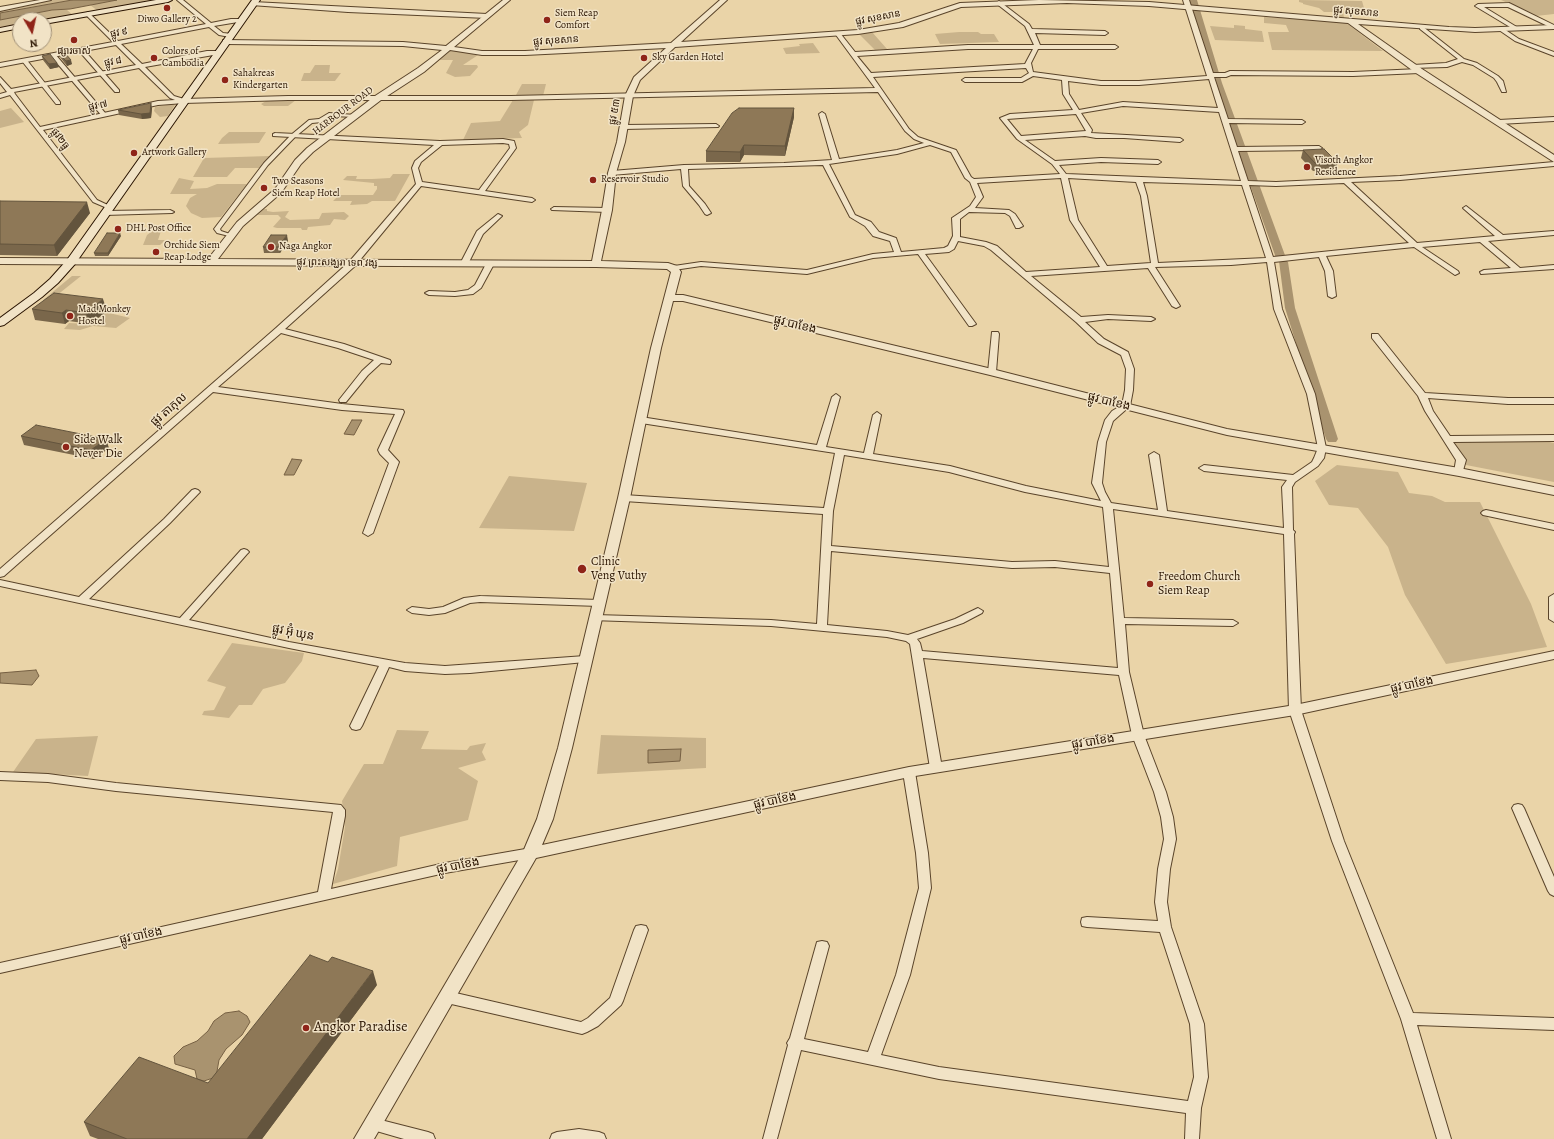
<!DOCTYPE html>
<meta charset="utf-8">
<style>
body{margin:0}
#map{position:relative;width:1554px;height:1139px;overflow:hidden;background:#ead4a8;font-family:Alegreya,serif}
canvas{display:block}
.north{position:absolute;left:12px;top:12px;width:40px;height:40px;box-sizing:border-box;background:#f1e3c6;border:1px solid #a19077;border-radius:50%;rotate:171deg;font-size:11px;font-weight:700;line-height:16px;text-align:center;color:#2a1400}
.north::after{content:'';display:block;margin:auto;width:14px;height:18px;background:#8f2418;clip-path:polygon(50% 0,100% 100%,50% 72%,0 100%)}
</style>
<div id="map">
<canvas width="1554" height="1139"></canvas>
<div class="north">N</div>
</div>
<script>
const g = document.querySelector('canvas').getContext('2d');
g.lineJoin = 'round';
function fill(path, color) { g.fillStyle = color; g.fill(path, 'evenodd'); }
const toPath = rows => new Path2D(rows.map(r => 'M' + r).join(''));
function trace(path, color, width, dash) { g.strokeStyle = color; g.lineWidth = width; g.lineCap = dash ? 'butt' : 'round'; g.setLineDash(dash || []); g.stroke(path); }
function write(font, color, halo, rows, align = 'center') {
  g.font = font + ' Alegreya,"Noto Sans Khmer",serif'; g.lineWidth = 3; g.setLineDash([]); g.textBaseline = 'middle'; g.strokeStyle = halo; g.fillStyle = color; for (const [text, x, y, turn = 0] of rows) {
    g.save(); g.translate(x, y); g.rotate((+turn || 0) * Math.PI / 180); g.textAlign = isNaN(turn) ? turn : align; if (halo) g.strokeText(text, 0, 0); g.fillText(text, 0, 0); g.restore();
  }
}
fill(toPath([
 [50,0,72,0,0,13,0,8],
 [117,0,157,0,98,11,90,5],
 [1299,0,1362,1,1364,8,1342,7,1344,18,1338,19,1335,12,1324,12,1319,8,1303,4,1303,3,1299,2],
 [1501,0,1554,0,1554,14,1536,16],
 [52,10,67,10,73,15,42,20,20,20,20,24,0,27,0,20],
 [1264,17,1345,22,1383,51,1272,50,1268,32,1289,32,1286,25,1264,23],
 [1234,25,1245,26,1245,29,1262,31,1264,42,1215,40,1210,26,1234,28],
 [872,32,887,49,875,50,858,33],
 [959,32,978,32,981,34,994,34,999,42,940,44,935,34],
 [813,43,820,53,786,54,783,48,800,46,799,44],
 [450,50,478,55,463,65,477,65,478,67,470,76,455,77,446,73,453,60,439,60,439,57],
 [315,65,330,65,329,73,341,73,335,81,301,81,304,73,310,73],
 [522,84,546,84,543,96,516,95],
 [296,100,288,106,264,106,261,104,266,101],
 [513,100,534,100,528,125,519,132,522,138,463,140,471,123,500,121],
 [173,104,175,105,168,116,160,117,154,111,155,107],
 [11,108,24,122,0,128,0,111],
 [229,132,266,132,259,143,218,144,222,138],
 [270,156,260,168,235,168,227,177,193,177,204,158],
 [393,174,410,174,395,201,372,201,367,204,350,205,352,201,333,201,339,195,373,195,377,189,377,186,374,186,374,183,343,180,347,176,357,176,356,179,372,179,390,178],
 [179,178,194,181,190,189,207,188,217,184,247,184,221,217,202,218,191,213,186,206,190,198,197,194,170,194],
 [261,209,267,209,267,211,273,212,289,211,285,217,290,220,319,219,322,213,344,212,349,216,345,220,334,219,330,225,308,227,307,230,302,230,301,228,277,228,273,227,281,218,278,215,256,215,252,217],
 [154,230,161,231,158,240,165,240,160,245,143,245,147,235],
 [72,276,81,276,51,300,43,300],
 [105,312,130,318,116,328,93,326,80,330,64,329,69,323,90,324,95,315],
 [1536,439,1554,443,1554,482,1466,465,1452,441],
 [1337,465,1398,472,1409,493,1432,496,1445,502,1480,502,1531,604,1547,647,1446,664,1405,595,1388,547,1358,508,1329,505,1315,481],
 [509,476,587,483,574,531,479,528],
 [232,643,304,653,302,661,285,683,263,689,252,705,239,705,229,718,202,715,204,711,214,710,226,687,207,681],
 [397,730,429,731,421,749,467,750,470,746,486,743,482,752,486,760,458,768,478,781,468,820,400,837,397,866,333,884,338,869,345,827,342,801,364,764,383,764],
 [601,735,706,738,706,768,597,774],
 [98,736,88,776,13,772,36,739]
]), '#c9b38b');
const water = toPath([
 [72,0,117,0,70,9,52,10,0,20,0,13,72,0],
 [352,420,362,420,354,435,344,434,352,420],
 [292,459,302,460,294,475,284,475,292,459],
 [36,670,39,676,32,685,0,683,0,673,36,670],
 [681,749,680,761,648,763,648,750,681,749],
 [239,1011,247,1016,250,1022,242,1035,226,1049,219,1060,216,1077,204,1081,197,1079,195,1070,175,1064,174,1056,183,1047,197,1041,208,1031,214,1021,225,1013,239,1011]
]);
fill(water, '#a9936f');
trace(water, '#766043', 1);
fill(toPath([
 [1189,0,1197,0,1222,83,1286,258,1285,259,1288,262,1295,308,1338,439,1336,442,1328,442,1326,439,1285,308,1279,261,1276,258,1214,83,1189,0]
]), '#a9936f');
const pedestrian = toPath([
 [79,49,83,49,119,90,119,92,115,92,79,51,79,49],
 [51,54,55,54,106,114,106,116,102,116,51,56,51,54],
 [22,59,26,59,60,102,60,104,56,104,22,61,22,59],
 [329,113,355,115,357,116,355,117,332,116,322,122,312,123,295,137,268,165,220,229,221,231,233,235,233,237,217,233,214,229,264,163,291,135,309,120,319,119,329,113]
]);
const minor = toPath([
 [40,0,51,0,0,11,0,7,40,0],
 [177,0,183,0,211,23,231,19,241,19,244,21,214,26,223,33,232,34,232,36,230,37,219,35,209,27,121,44,142,64,207,51,221,51,222,52,219,54,145,67,174,96,184,99,288,96,511,96,875,88,836,35,836,33,840,33,855,52,968,45,1034,45,1025,26,997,4,996,3,999,1,1029,24,1032,29,1105,31,1108,33,1105,35,1035,33,1040,45,1115,45,1118,47,1115,49,1038,49,1031,63,1033,72,1101,81,1139,81,1207,76,1183,0,1189,0,1213,73,1225,73,1230,71,1353,72,1419,69,1422,71,1419,73,1353,76,1231,75,1226,77,1214,77,1228,119,1302,120,1305,122,1302,124,1229,123,1237,147,1319,146,1322,148,1319,150,1238,151,1248,181,1276,182,1400,176,1554,162,1554,166,1400,180,1351,182,1417,243,1495,236,1464,209,1463,208,1466,206,1503,235,1554,231,1554,235,1488,241,1520,268,1554,265,1554,269,1481,274,1480,272,1484,270,1511,268,1480,242,1422,247,1458,271,1459,273,1455,275,1414,247,1326,256,1333,271,1336,296,1332,298,1328,296,1325,271,1319,257,1274,262,1282,309,1315,394,1326,448,1324,458,1318,466,1295,482,1292,487,1293,530,1295,532,1294,534,1301,710,1344,841,1413,1013,1554,1018,1554,1030,1417,1025,1451,1139,1437,1139,1401,1019,1332,841,1289,710,1284,534,1113,509,1124,618,1233,620,1238,623,1233,626,1125,624,1129,672,1144,735,1166,792,1173,817,1176,839,1170,869,1167,902,1171,927,1204,1024,1208,1077,1201,1108,1199,1139,1185,1139,1186,1113,939,1079,801,1050,777,1139,763,1139,788,1045,787,1043,790,1038,817,942,822,941,827,942,829,946,804,1039,868,1052,896,975,919,888,916,853,903,772,905,769,909,768,913,769,915,772,928,853,931,888,910,975,881,1055,939,1067,1188,1101,1194,1077,1190,1024,1160,932,1087,927,1082,926,1081,922,1082,918,1087,917,1158,921,1155,902,1158,869,1164,839,1161,817,1154,792,1132,735,1119,675,923,658,942,768,940,771,936,772,932,771,930,768,910,644,906,641,887,637,771,626,591,620,590,618,595,615,771,620,817,624,823,514,624,501,619,498,624,495,824,508,835,453,641,423,637,420,641,417,817,445,832,397,836,394,840,397,826,447,864,453,873,415,877,412,881,415,873,454,950,466,1026,486,1101,501,1092,483,1098,442,1105,420,1112,411,1122,405,1125,390,1126,369,1121,355,1098,343,1076,322,991,250,984,246,958,241,954,249,949,252,925,254,976,324,972,326,969,326,918,254,873,258,807,274,701,266,674,270,670,268,674,266,701,262,807,270,873,254,894,252,890,241,873,236,865,226,850,217,823,165,688,169,689,186,705,204,711,213,707,215,705,214,699,205,683,186,681,169,612,175,609,173,612,171,684,165,784,163,832,160,819,114,822,112,825,114,839,159,897,150,924,143,914,139,905,131,878,92,511,100,288,100,184,103,158,105,43,130,97,200,112,207,107,208,93,202,10,95,0,98,0,94,7,92,0,83,0,77,11,89,136,65,116,45,0,67,0,63,113,42,85,14,88,12,118,41,206,24,177,0],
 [968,49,1033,49,1025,64,871,73,857,56,968,49],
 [139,68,170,98,175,100,158,101,40,127,15,94,14,92,139,68],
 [1026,68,1029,73,1021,78,965,78,962,80,965,82,1022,82,1033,76,1062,80,1063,94,1073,110,1010,114,1000,118,1017,139,1052,164,1060,174,974,179,971,177,956,150,918,137,909,129,873,77,1026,68],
 [1209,79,1218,108,1123,102,1079,110,1069,94,1068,81,1101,85,1139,85,1209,79],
 [1123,106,1219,112,1241,181,1066,174,1059,165,1101,162,1158,164,1161,162,1158,160,1101,158,1055,161,1025,140,1085,136,1096,138,1124,138,1180,142,1183,140,1180,138,1091,133,1092,130,1081,113,1123,106],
 [1076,114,1086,131,1021,136,1007,119,1076,114],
 [930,145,951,152,965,178,970,182,976,197,970,206,952,218,953,236,948,246,944,248,901,252,896,238,879,232,871,222,855,215,829,164,897,154,930,145],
 [1061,178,1070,220,1100,267,1026,272,997,246,986,242,960,237,960,219,969,212,1005,213,1010,216,1016,228,1019,228,1023,226,1015,214,1009,210,975,208,983,197,977,183,1061,178],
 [1068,178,1136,182,1141,196,1151,263,1107,266,1078,220,1068,178],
 [1143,182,1242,185,1266,258,1158,263,1147,196,1143,182],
 [1344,183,1409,243,1273,257,1249,185,1276,186,1344,183],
 [1267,262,1274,309,1307,394,1318,448,1314,458,1312,462,1293,475,1204,465,1199,468,1204,471,1287,480,1282,487,1284,528,1167,511,1159,455,1154,452,1149,455,1158,510,1111,503,1105,492,1102,483,1106,442,1113,421,1130,406,1133,390,1134,369,1128,352,1104,339,1085,322,1108,319,1151,321,1155,319,1151,317,1108,315,1081,317,1031,276,1148,268,1172,306,1176,308,1180,306,1155,267,1231,265,1267,262],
 [844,455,949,472,1025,492,1103,507,1109,567,1055,561,1012,562,831,546,833,511,844,455],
 [831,551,1012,568,1055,567,1110,573,1118,668,922,651,920,643,917,639,963,623,982,613,983,611,978,608,955,619,908,635,887,631,827,625,831,551],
 [253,2,487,14,490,16,487,18,348,12,251,5,251,3,253,2],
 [1509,3,1554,25,1554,29,1508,7,1484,7,1520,29,1515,30,1475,6,1478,4,1509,3],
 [1422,26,1464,59,1477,63,1498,76,1503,81,1506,92,1502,92,1497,82,1494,78,1473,65,1462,62,1447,67,1411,68,1410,67,1413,65,1446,63,1458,59,1420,29,1420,27,1422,26],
 [1501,27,1519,39,1554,52,1554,56,1515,41,1499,30,1498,29,1501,27],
 [1554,117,1554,121,1499,124,1496,122,1499,120,1554,117],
 [716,124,719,126,718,127,624,129,621,127,624,125,716,124],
 [275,133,440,141,503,139,514,141,516,148,485,191,532,198,535,200,532,202,421,186,355,266,285,329,344,344,390,360,391,362,390,364,381,363,368,375,346,402,340,402,339,400,362,371,374,360,338,348,281,333,218,387,342,404,403,410,404,412,388,450,399,462,373,533,368,536,363,533,389,463,380,454,378,450,395,414,342,410,213,392,4,576,0,577,0,569,276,328,349,262,416,184,412,168,415,161,434,145,273,136,273,134,275,133],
 [503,143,509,144,510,148,479,190,422,182,418,168,421,162,442,145,503,143],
 [554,207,607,208,611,210,607,212,552,210,551,209,554,207],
 [170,210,174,212,172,213,105,215,101,213,105,211,170,210],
 [498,214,502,216,483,234,467,266,461,266,460,264,477,231,498,214],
 [487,262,490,262,494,264,481,288,473,294,455,296,429,295,425,293,429,291,455,292,468,290,475,285,487,262],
 [992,332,998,332,999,334,996,372,992,375,988,372,992,332],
 [1372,334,1378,334,1425,393,1508,398,1554,398,1554,404,1508,404,1428,398,1433,411,1450,436,1554,435,1554,441,1453,442,1466,460,1462,474,1456,474,1454,472,1456,460,1425,411,1418,396,1372,338,1372,334],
 [195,489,198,490,200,492,198,494,170,523,89,599,180,618,241,550,244,549,247,550,249,552,247,554,189,620,289,642,405,663,445,666,585,656,589,657,590,659,589,661,585,662,470,673,445,674,405,671,389,667,362,726,360,729,356,730,352,729,350,726,379,666,289,648,0,586,0,580,79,597,164,519,192,490,195,489],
 [1486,510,1554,524,1554,530,1483,515,1481,513,1483,511,1486,510],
 [1554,594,1554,622,1549,619,1549,597,1554,594],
 [480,596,599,600,604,603,599,606,480,602,470,603,445,613,429,615,412,613,407,610,412,607,429,609,443,607,464,598,480,596],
 [0,772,48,774,116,783,341,805,345,810,345,816,331,889,445,863,531,848,535,850,537,853,535,856,531,858,445,873,0,973,0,963,318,892,333,812,116,791,48,782,0,780,0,772],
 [1518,804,1522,805,1524,808,1554,877,1554,896,1550,894,1548,891,1512,808,1514,805,1518,804],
 [641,925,646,926,648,930,623,1001,621,1005,598,1026,587,1032,582,1034,447,1003,442,1001,440,997,442,993,447,991,581,1022,588,1018,610,998,634,930,636,926,641,925],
 [373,1118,428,1132,433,1134,435,1139,404,1139,373,1130,368,1129,366,1124,368,1119,373,1118],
 [579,1129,599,1132,604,1134,606,1139,550,1139,552,1134,557,1132,579,1129]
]);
const tertiary = toPath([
 [503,0,510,0,454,47,482,51,525,51,671,43,720,0,727,0,681,42,858,30,899,23,960,3,1039,0,1149,2,1449,27,1475,28,1554,25,1554,29,1475,32,1358,24,1422,69,1554,155,1554,162,1416,73,1348,23,1149,6,1067,3,961,7,903,27,858,34,675,47,640,80,633,96,625,142,616,173,612,210,601,261,668,263,677,266,681,272,675,295,683,295,992,369,1227,429,1459,468,1554,487,1554,495,1459,476,1227,435,990,375,683,301,673,301,661,348,630,498,572,748,553,819,542,845,909,767,1295,705,1554,651,1554,659,1295,715,909,777,536,858,374,1139,354,1139,523,852,537,819,558,748,618,498,651,348,671,272,667,269,596,267,0,264,0,258,208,259,237,222,275,189,295,160,307,148,375,96,418,68,442,50,403,46,226,44,223,44,223,40,403,42,446,46,503,0],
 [666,48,634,77,625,96,617,142,608,173,602,210,592,261,218,259,243,226,281,193,301,164,313,152,381,100,424,72,450,50,482,55,525,55,666,48]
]);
const secondary = toPath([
 [156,0,172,0,168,2,44,24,43,20,156,0],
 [252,0,260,0,75,264,58,283,42,297,4,325,0,326,0,318,34,293,50,279,67,260,252,0],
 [20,24,20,28,0,32,0,28,20,24]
]);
trace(pedestrian, '#5a442a', 2);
trace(minor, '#5a442a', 2);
trace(tertiary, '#5a442a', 2);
trace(secondary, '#2a1400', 2);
fill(pedestrian, '#f1e3c6');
fill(minor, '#f1e3c6');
fill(tertiary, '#f1e3c6');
fill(secondary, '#f1e3c6');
fill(toPath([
 [58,53,72,64,67,66,60,57],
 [42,56,57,63,59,67,50,69,43,60],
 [152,108,151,118,142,119,119,115,118,110],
 [794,108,794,117,785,156,744,155,740,162,706,162,706,151],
 [1303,150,1336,161,1336,163,1337,165,1336,172,1322,173,1319,170,1313,171,1301,158],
 [0,201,90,213,57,256,0,255],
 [121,236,108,256,95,256,94,253],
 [288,241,280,253,264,253,263,247],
 [32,309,107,311,90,324,69,321,65,324,35,320],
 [21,436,109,448,94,459,24,445],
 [377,985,262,1139,98,1139,90,1136,84,1122,208,1083]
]), '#7a674b');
fill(toPath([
 [71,60,72,64,67,66,66,61],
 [57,63,59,67,50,69,49,64],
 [151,103,152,108,151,118,142,119,141,114],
 [794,108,794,117,785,156,785,146],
 [744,145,744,155,740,162,740,152],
 [87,202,90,213,57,256,54,245],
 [120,233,121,236,108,256,108,253],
 [287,235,288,241,280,253,278,247],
 [103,299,107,311,90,324,86,313],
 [66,310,69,321,65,324,62,313],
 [106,439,109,448,94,459,91,450],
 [373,971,377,985,262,1139,247,1139]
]), '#63543d');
const building = toPath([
 [64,52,71,60,66,61,58,53,64,52],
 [50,54,57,63,49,64,42,56,50,54],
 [151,103,150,113,141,114,118,110,151,103],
 [739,108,794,108,785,146,744,145,740,152,706,151,732,113,739,108],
 [1324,149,1336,161,1334,161,1337,165,1324,165,1321,163,1315,163,1303,150,1324,149],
 [0,201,87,202,54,245,0,244,0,201],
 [107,233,120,233,108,253,94,253,107,233],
 [271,235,287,235,278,247,263,247,271,235],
 [54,293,103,299,86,313,66,310,62,313,32,309,54,293],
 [36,425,106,439,91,450,21,436,36,425],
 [310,955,328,962,332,957,373,971,247,1139,127,1139,84,1122,139,1057,208,1083,310,955]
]);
fill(building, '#8e7857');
trace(building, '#63543d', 1);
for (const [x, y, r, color] of [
 [167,8,4,"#8f2418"],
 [547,20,4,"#8f2418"],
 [74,40,4,"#8f2418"],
 [154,58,4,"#8f2418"],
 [644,58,4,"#8f2418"],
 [225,80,4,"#8f2418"],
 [134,153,4,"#8f2418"],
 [1307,167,4,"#8f2418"],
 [593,180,4,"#8f2418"],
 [264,188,4,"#8f2418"],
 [118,229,4,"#8f2418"],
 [271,247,4,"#8f2418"],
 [156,252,4,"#8f2418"],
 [70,316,4,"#8f2418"],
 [66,447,4,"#8f2418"],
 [582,569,5,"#8f2418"],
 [1150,584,4,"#8f2418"],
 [306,1028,4,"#8f2418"]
]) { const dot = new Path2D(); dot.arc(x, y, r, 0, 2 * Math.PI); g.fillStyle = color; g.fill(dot); trace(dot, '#f1e3c6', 1.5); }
write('10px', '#2a1400', '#f1e3c6', [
 ["ផ្លូវ សុខសាន",1356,12,5],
 ["ផ្លូវ សុខសាន",878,18,-11],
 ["ផ្លូវ ៩",119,33,-11],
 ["ផ្លូវ សុខសាន",556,41,-4],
 ["ផ្លូវ ៨",113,62,-11],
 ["ផ្លូវ ៧",98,106,-12],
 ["HARBOUR ROAD",343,111,-37],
 ["ផ្លូវ ៥៣",615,112,-80],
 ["ផ្លូវ២ធ្នូ",60,139,52],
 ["ផ្លូវ ព្រះសង្ឃរា ទេព វង្ស",337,263,1]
]);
write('10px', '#2a1400', '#f1e3c6', [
 ["Siem Reap",555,14],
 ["Comfort",555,26],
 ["Diwo Gallery 2",167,20,"center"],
 ["ផ្សារចាស់",74,52,"center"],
 ["Colors of",162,52],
 ["Cambodia",162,64],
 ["Sky Garden Hotel",652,58],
 ["Sahakreas",233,74],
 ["Kindergarten",233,86],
 ["Artwork Gallery",142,153],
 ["Visoth Angkor",1315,161],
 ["Residence",1315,173],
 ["Reservoir Studio",601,180],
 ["Two Seasons",272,182],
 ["Siem Reap Hotel",272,194],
 ["DHL Post Office",126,229],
 ["Orchide Siem",164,246],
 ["Reap Lodge",164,258],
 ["Naga Angkor",279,247],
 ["Mad Monkey",78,310],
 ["Hostel",78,322]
], 'left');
write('12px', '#2a1400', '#f1e3c6', [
 ["ផ្លូវ បាខែង",795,325,14],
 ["ផ្លូវ បាខែង",1109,402,14],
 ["ផ្លូវ តាភុល",169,410,-41],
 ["ផ្លូវ អ៊ុំ ឃុន",293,633,11],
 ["ផ្លូវ បាខែង",1412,685,-12],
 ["ផ្លូវ បាខែង",1093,742,-9],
 ["ផ្លូវ បាខែង",775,801,-12],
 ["ផ្លូវ បាខែង",458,866,-11],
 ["ផ្លូវ បាខែង",141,936,-12]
]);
write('12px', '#2a1400', '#f1e3c6', [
 ["Side Walk",74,440],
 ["Never Die",74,454],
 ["Clinic",591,562],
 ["Veng Vuthy",591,576],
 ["Freedom Church",1158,577],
 ["Siem Reap",1158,591]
], 'left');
write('14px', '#2a1400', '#f1e3c6', [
 ["Angkor Paradise",314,1028]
], 'left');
</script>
